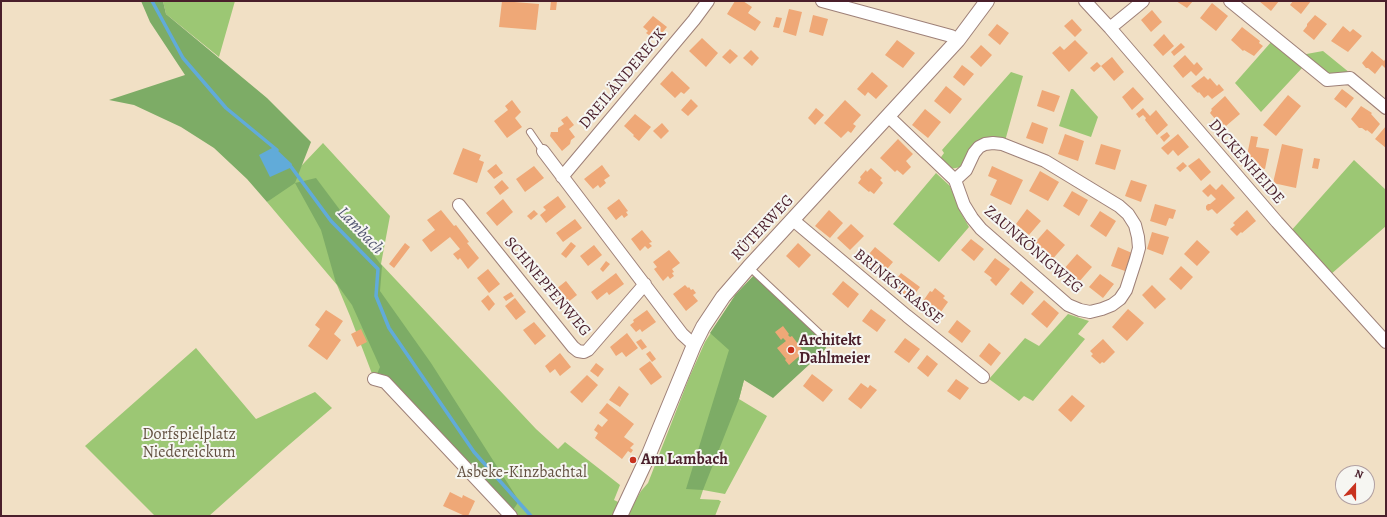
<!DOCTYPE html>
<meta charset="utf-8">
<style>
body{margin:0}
#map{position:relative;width:1387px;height:517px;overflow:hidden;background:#f1e0c5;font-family:Alegreya,serif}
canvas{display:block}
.frame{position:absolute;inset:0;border:2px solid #4a1f2b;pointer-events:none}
.north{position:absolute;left:1335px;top:465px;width:40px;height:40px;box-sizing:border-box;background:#f6f6f2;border:1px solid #b1a0a2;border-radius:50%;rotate:21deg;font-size:11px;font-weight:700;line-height:16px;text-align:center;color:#4a1f2b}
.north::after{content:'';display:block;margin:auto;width:14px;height:18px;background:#c8321e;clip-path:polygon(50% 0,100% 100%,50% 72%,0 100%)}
</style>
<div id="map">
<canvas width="1387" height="517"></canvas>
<div class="frame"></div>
<div class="north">N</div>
</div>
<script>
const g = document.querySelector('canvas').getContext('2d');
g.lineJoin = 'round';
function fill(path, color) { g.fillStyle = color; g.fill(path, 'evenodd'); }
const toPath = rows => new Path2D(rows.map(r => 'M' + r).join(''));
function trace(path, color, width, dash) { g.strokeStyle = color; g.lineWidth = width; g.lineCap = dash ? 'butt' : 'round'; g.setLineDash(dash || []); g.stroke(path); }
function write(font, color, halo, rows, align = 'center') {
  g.font = font + ' Alegreya,serif'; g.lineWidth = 4; g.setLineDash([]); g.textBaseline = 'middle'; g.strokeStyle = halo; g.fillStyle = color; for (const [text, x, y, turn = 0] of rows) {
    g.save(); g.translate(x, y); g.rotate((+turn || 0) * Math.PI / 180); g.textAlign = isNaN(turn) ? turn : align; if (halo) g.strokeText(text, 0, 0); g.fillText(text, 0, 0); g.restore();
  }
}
fill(toPath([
 [163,1,235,1,219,57,166,14],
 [1272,41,1303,67,1261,112,1235,83],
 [1323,51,1350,73,1327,76,1301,55],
 [1011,72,1023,76,1005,141,1000,140,966,160,961,167,950,169,939,160,944,153,942,150],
 [1071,89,1073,89,1098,117,1091,137,1059,126],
 [323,143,390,216,381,264,536,429,558,449,565,442,620,485,614,500,631,508,641,491,648,483,689,378,705,342,736,294,744,380,739,399,767,416,725,494,703,490,700,499,720,500,719,501,721,501,715,516,503,516,374,379,350,316,337,285,267,202],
 [1354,160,1386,190,1386,226,1330,275,1290,232],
 [936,173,950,186,961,213,969,227,939,262,893,224],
 [1068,314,1089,321,1078,334,1085,339,1033,401,1024,396,1019,401,989,379,1025,338,1039,346],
 [196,348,256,419,315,392,332,408,283,450,209,516,155,516,85,446]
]), '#9cc774');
fill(toPath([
 [141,1,163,1,166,14,267,98,311,142,295,183,316,178,382,266,380,291,431,363,519,501,511,513,377,374,380,367,352,305,336,283,321,230,295,183,267,202,247,179,214,148,181,127,134,105,109,100,185,75,150,22],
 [755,274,825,341,827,346,824,351,773,398,744,380,739,399,703,490,686,489,729,350,710,333,736,294]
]), '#7dac66');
fill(toPath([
 [274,147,292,164,290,168,270,177,259,155]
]), '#61abd9');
trace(toPath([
 [152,1,183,58,226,108,277,150],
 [289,164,331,221,378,269,376,296,389,328,474,452,531,516]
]), '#61abd9', 3.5);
fill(toPath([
 [502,1,539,4,536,30,499,27],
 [551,1,557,1,556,10,550,10],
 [735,1,743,1,752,7,748,13,761,22,755,31,727,14],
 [1176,1,1193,1,1187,8],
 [1259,1,1279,1,1271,11],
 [1293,1,1311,1,1301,14,1290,5],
 [1212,3,1228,16,1216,31,1200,18],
 [789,9,802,12,796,36,783,32],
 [1152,10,1162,22,1151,32,1141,20],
 [813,15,828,19,823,36,809,32],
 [1315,15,1327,24,1314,40,1303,31,1307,26,1307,24],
 [653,16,667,27,656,40,646,33,648,31,643,27],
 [776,17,782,18,779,28,773,27],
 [1072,19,1082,30,1075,37,1064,26],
 [997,24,1009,33,1000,45,988,35],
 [1343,26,1350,32,1353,29,1362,36,1348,52,1331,41],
 [1242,27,1260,41,1259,43,1263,46,1254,56,1244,50,1243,51,1231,40],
 [1164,34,1174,46,1163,56,1153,45],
 [702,38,718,53,706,67,689,51],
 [897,40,915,53,903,68,885,55],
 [1075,40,1088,53,1069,72,1052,53,1060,46,1064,50],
 [1181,43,1185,47,1174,56,1171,52],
 [981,45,992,55,981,67,970,57],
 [730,49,738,56,730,64,722,57],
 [751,50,759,58,752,66,743,58],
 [1372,51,1384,61,1386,58,1386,69,1382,65,1375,74,1368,68,1366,68,1362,63],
 [1185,55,1194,65,1197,62,1203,69,1196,76,1191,71,1183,78,1173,66],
 [1112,57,1124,72,1114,81,1101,66],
 [1097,62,1101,66,1094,72,1090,68],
 [962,65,974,74,964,86,953,77],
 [672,71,690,88,684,94,681,92,675,98,660,84],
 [872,72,888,86,876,99,868,92,865,96,857,89],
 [1204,76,1208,80,1210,78,1217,86,1219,84,1224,90,1212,99,1208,95,1204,98,1199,92,1198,93,1191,86],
 [946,86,962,99,950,114,934,101],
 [1133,87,1144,99,1132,110,1122,97],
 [1342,89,1354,98,1346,108,1334,99],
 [1042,90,1060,96,1054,112,1037,106],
 [1288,95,1301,106,1276,136,1263,125],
 [1225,96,1240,114,1226,126,1224,124,1221,126,1210,113,1212,110,1211,109],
 [691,99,698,106,688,116,681,110],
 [512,100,521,112,515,118,522,127,507,138,494,121,508,110,505,106],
 [845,100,861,115,853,124,856,126,851,133,848,131,841,138,824,123],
 [1361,106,1372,113,1371,114,1380,124,1372,134,1367,130,1366,131,1362,128,1359,128,1351,119],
 [816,108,824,115,815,125,808,118],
 [1143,108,1150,116,1156,110,1168,125,1157,135,1145,120,1146,118,1143,115,1139,118,1136,114],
 [925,109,941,122,928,138,912,125],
 [635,114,651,127,639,141,633,136,634,135,624,126],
 [567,116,574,125,569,129,575,137,571,140,570,144,562,151,550,136,551,132,558,132,558,128,564,124,561,120],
 [1032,122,1048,128,1043,144,1026,138],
 [662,123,669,131,661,139,653,131],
 [1386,126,1386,148,1375,139],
 [1167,132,1170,136,1164,142,1160,137],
 [1065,134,1084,141,1078,161,1058,154],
 [1178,134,1189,147,1178,156,1173,150,1168,155,1161,148],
 [1251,136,1258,137,1256,147,1269,149,1265,169,1245,165],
 [898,139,913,154,906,161,911,167,903,175,897,170,895,172,880,158],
 [1101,144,1121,150,1115,170,1095,164],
 [1282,144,1303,149,1296,188,1273,183],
 [463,148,481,155,479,160,484,162,477,183,453,174],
 [1199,158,1211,172,1201,181,1188,166],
 [1314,158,1320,159,1318,169,1312,168],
 [1183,162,1187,166,1180,172,1176,168],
 [496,164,503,173,494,179,487,171],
 [602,165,610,176,604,180,606,183,600,188,598,185,593,189,584,179],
 [534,166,544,178,525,192,516,179],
 [992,166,1023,180,1011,205,990,195,997,180,988,176],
 [871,168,882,178,880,180,883,183,874,194,870,191,869,192,858,183,861,179,860,177,866,170,867,172],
 [1040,171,1059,182,1048,201,1029,191],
 [502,180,509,188,500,195,494,187],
 [1131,180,1147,185,1141,202,1125,196],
 [1210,184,1216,190,1222,184,1235,198,1217,214,1212,209,1208,211,1206,209,1206,206,1208,204,1210,204,1216,199,1211,194,1208,197,1202,191],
 [1072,191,1088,200,1079,216,1063,206],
 [558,196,566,207,546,223,540,215,546,210,543,207],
 [503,199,513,212,497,226,486,213],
 [619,199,628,211,626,212,628,215,624,218,622,215,616,220,607,208],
 [1155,204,1176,210,1173,219,1169,218,1166,226,1150,221],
 [1027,209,1041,221,1029,235,1016,224],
 [441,210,454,226,456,225,463,234,469,242,467,243,479,258,468,269,460,258,458,260,453,254,460,249,450,237,431,252,422,240,435,230,427,220],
 [534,210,538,214,531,220,527,216],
 [829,210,843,223,830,238,815,226],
 [1247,210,1256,221,1242,233,1241,232,1237,236,1230,229,1235,225,1233,223],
 [1100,211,1116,221,1106,237,1090,226],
 [575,219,582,228,563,242,556,233],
 [851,224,864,236,850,250,837,238],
 [1047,229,1065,245,1050,262,1032,246],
 [642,230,652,242,649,243,652,246,648,249,645,246,640,251,631,239],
 [1152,232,1169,237,1163,255,1147,249],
 [971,239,984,249,974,261,961,250],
 [1197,240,1210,252,1197,266,1184,254],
 [571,242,576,246,566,258,561,254],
 [405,243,410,247,394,268,389,264],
 [798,243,811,255,799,268,786,256],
 [594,245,602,255,588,266,580,256],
 [875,247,893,262,882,275,864,260],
 [1118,247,1132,253,1125,271,1111,266],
 [669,250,680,263,672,269,674,272,672,273,674,276,670,279,668,276,663,281,654,269,657,267,653,262],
 [1077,254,1092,267,1078,283,1063,270],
 [995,258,1010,269,996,286,990,280,992,278,984,272],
 [606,261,610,264,603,272,600,269],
 [1181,266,1193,277,1181,290,1169,279],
 [488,269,500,284,489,293,477,278],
 [616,273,624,284,609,295,607,292,597,300,591,292],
 [901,273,920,287,910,300,892,285],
 [1100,274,1114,284,1103,298,1089,287],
 [566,281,577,295,562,307,551,293],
 [843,281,859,294,848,308,832,294],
 [1021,281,1034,292,1023,305,1010,294],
 [685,285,688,288,689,287,691,290,693,289,696,293,693,295,698,301,686,311,673,294],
 [1152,285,1166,299,1155,309,1142,295],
 [935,288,945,296,943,298,948,302,938,316,921,304,930,291,932,292],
 [511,292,514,296,506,301,503,297],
 [488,295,495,304,489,311,481,301],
 [515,298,526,312,516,320,505,306],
 [1044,300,1059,313,1047,328,1031,314],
 [871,309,886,320,877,332,862,321],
 [1128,309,1144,323,1127,341,1112,327],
 [326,310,343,321,334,334,341,340,327,360,308,346,320,329,315,325],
 [647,310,656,322,642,332,640,329,636,332,630,325,634,322,633,320],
 [957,320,971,331,962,343,948,332],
 [534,322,546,336,535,345,523,330],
 [783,326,789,334,788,335,790,337,792,336,804,352,789,365,785,360,786,359,777,348,786,341,783,338,781,340,775,332],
 [361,329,367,342,357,347,351,334],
 [627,333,638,348,626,357,622,352,616,356,610,347],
 [905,338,920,349,909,363,894,352],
 [641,339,647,347,642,350,636,342],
 [1103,339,1115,352,1104,363,1102,362,1100,364,1091,356,1093,354,1090,351],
 [989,343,1001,353,991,366,979,356],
 [650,351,656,359,652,362,646,354],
 [560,353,571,367,560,376,555,369,550,373,545,366],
 [927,355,938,364,928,377,917,368],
 [650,361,662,377,651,385,639,369],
 [596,363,604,369,598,377,590,371],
 [812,374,833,390,823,402,803,386],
 [587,375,598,385,582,403,570,392],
 [956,379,969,388,960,400,947,391],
 [861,383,868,388,870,385,877,390,861,409,848,399],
 [619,386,629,394,620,407,609,400],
 [1072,395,1085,406,1071,422,1058,410],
 [607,403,634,424,624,437,634,444,630,448,633,450,631,453,628,451,622,459,595,438,598,433,594,430,598,424,602,427,608,420,599,413],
 [450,492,462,498,463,495,475,501,468,516,465,516,443,506]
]), '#efa877');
const service = toPath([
 [530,132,543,151],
 [749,267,830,343]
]);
const minor = toPath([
 [822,1,951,36,958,40],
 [1085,1,1110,28,1277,222,1386,342],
 [1230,1,1327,80,1350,78,1386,108],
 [1110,28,1143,1],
 [889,117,955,180,964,205,972,218,981,229,1068,305,1080,310,1090,312,1102,309,1112,305,1120,299,1126,290,1136,259,1139,248,1138,237,1135,225,1128,214,1119,206,1045,161,1002,144,993,143,985,144,979,147,974,153,966,170,955,180],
 [543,151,682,334,694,345],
 [562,177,694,20,708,1],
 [459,205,573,347,578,351,584,352,588,350,645,284],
 [793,220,907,316,983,377],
 [374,379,385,382,511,516]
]);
const tertiary = toPath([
 [620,516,649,454,694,345,703,327,723,297,749,267,958,40,987,1]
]);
trace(service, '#9e8078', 8);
trace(minor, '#9e8078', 14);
trace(tertiary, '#9e8078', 16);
trace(service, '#fff', 6);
trace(minor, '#fff', 12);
trace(tertiary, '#fff', 14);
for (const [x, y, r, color] of [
 [791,350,4,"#c8321e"],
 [633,460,4,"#c8321e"]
]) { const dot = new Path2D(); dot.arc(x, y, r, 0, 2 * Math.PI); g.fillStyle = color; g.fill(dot); trace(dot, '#f6f6f2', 1.5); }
write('16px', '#4a1f2b', '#f6f6f2', [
 ["DREILÄNDERECK",623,79,-50],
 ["DICKENHEIDE",1246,162,49],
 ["RÜTERWEG",763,228,-47],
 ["ZAUNKÖNIGWEG",1033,250,41],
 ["SCHNEPFENWEG",547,287,50],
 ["BRINKSTRASSE",898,287,39]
]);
write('bold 16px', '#4a1f2b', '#f6f6f2', [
 ["Architekt",799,341],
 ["Dahlmeier",799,359],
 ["Am Lambach",641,460]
], 'left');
write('16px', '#635141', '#f6f6f2', [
 ["Dorfspielplatz",189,435],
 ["Niedereickum",189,453],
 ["Asbeke-Kinzbachtal",522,473]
]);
write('italic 17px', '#535771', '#f6f6f2', [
 ["Lambach",360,231,46]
]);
</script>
